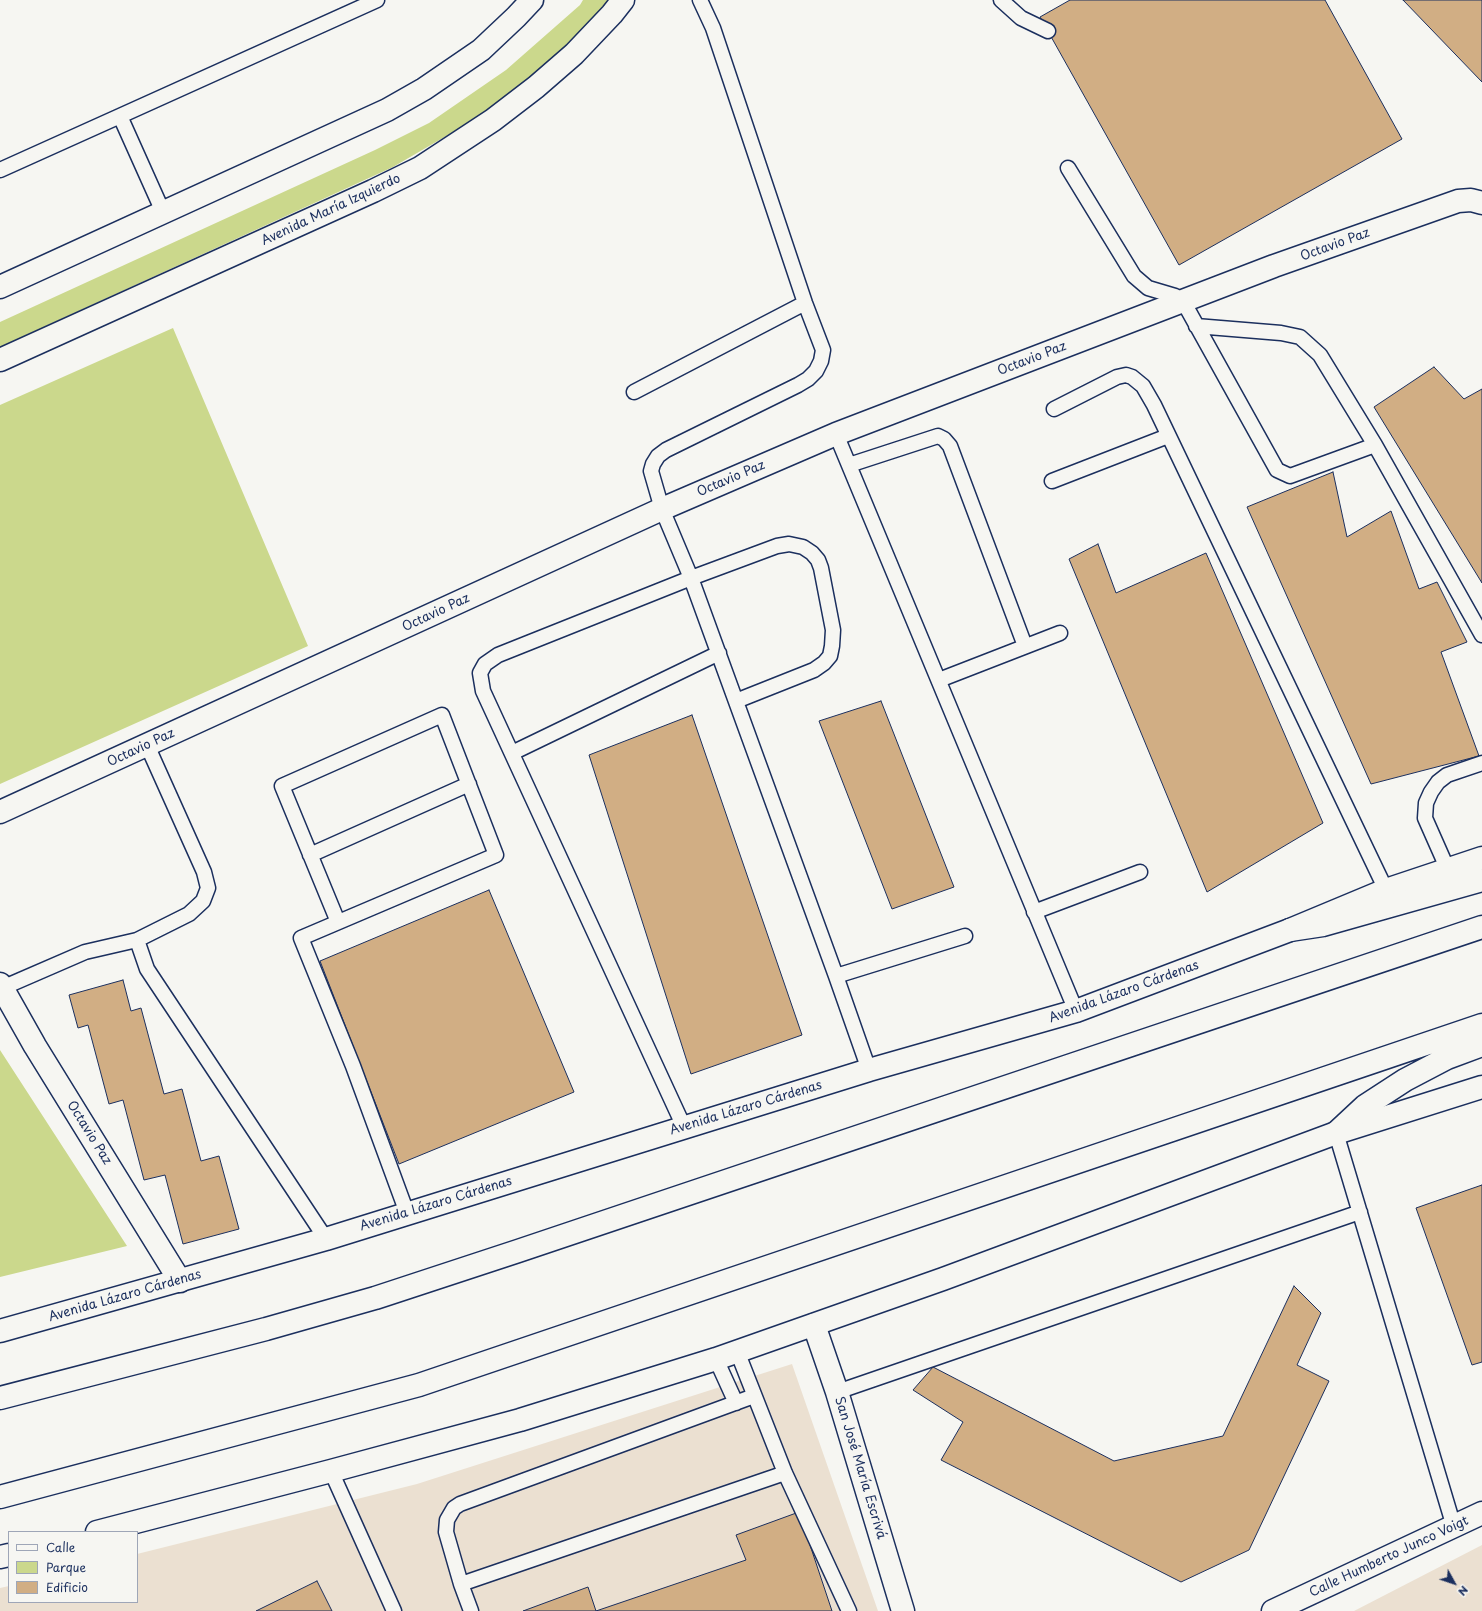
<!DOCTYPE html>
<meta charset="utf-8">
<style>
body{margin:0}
#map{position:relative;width:1482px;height:1611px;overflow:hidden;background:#f6f6f2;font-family:"Playpen Sans",sans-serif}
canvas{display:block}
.legend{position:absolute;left:8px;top:1531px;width:130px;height:72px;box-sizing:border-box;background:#f6f6f2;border:1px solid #9ea6b7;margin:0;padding:5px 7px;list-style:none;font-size:12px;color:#1b2f5e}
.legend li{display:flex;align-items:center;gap:8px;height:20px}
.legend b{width:20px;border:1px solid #9ea6b7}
.north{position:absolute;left:1434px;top:1563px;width:40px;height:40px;-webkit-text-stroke:3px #f6f6f2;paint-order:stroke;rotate:130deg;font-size:11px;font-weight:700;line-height:16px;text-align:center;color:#1b2f5e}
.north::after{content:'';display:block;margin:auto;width:14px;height:18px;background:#1b2f5e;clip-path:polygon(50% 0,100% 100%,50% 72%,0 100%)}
</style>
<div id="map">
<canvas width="1482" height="1611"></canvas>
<ul class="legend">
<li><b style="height:5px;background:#f6f6f2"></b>Calle</li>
<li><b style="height:11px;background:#cbd88c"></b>Parque</li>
<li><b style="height:11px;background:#d1ae84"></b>Edificio</li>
</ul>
<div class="north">N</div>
</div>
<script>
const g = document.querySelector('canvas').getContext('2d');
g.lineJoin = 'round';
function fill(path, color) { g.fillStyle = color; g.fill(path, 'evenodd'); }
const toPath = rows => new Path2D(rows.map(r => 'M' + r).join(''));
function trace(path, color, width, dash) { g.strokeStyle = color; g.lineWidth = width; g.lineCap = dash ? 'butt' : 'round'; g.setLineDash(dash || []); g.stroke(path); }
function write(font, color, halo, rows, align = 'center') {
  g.font = font + ' "Playpen Sans",sans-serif'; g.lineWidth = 3.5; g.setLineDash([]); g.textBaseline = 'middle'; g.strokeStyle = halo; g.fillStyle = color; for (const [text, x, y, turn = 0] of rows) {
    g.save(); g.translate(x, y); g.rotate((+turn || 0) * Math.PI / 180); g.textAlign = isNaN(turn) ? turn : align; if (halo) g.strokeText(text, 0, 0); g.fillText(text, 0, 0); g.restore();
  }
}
fill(toPath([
 [792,1364,878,1611,0,1611,0,1588,9,1586,9,1602,137,1602,137,1554,417,1484],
 [1482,1545,1482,1611,1354,1611]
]), '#ebe0d1');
fill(toPath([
 [583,0,614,0,539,72,472,121,393,167,0,347,0,322,375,150,429,123,506,70,580,5],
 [173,328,308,646,0,784,0,405],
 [0,1050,127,1246,0,1277]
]), '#cbd88c');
const building = toPath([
 [1070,0,1325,0,1402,139,1179,265,1040,17,1070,0],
 [1403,0,1482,0,1482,82,1403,0],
 [1434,367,1464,399,1482,389,1482,583,1374,407,1434,367],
 [1333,472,1347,537,1391,511,1419,589,1437,582,1467,642,1441,652,1479,756,1371,784,1247,507,1333,472],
 [1098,544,1116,593,1206,553,1323,823,1207,892,1069,559,1098,544],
 [881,701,954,887,892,909,819,721,881,701],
 [692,715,802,1035,691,1074,589,755,692,715],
 [489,890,574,1092,399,1164,320,961,489,890],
 [123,980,131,1011,141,1008,164,1094,182,1089,201,1161,219,1156,239,1229,183,1244,165,1175,144,1180,123,1100,109,1104,88,1025,78,1028,69,995,123,980],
 [1482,1185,1482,1362,1472,1365,1416,1208,1482,1185],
 [1294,1286,1321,1313,1297,1365,1329,1381,1249,1550,1181,1582,941,1460,963,1422,913,1390,933,1367,1114,1461,1223,1436,1294,1286],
 [799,1512,832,1611,523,1611,588,1587,596,1611,746,1560,736,1535,799,1512],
 [317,1581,332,1611,256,1611,317,1581]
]);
fill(building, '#d1ae84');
trace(building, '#1b2f5e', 1);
const lane = toPath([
 [700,0,713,28,805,303,823,350,821,361,816,371,808,379,798,385,666,450,658,456,653,464,651,471,662,509,691,578,836,976,869,1070],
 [1001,0,1021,18,1048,31],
 [1068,168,1134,276,1148,288,1175,296,1183,301,1277,470,1290,476,1375,445],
 [0,170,120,116],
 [163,212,120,116,377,0],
 [1196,326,1281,333,1300,337,1320,355,1375,445,1482,635],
 [634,392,805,303],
 [1054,409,1117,377,1126,375,1132,377,1143,386,1154,405,1386,890],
 [836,434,1076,1011],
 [849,465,938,436,944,439,950,446,1025,646],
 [1052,481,1168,436],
 [939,680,1060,633],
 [512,753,719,653],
 [310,855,469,784],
 [1448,870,1425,818,1426,803,1431,792,1438,782,1447,775,1482,763],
 [1034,912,1140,872],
 [338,922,282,786,442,715,496,855,301,938,353,1066,407,1213],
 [137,940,189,914,203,901,208,888,204,872,147,745],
 [836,976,965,936],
 [2,988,85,952,137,940,147,969,326,1239],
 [684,1127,483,691,480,673,485,664,498,655,691,578,777,546,789,544,803,547,812,553,818,560,821,568,833,630,832,646,830,656,824,663,814,670,736,701],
 [1336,1133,1454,1527],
 [737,1351,785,1473,849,1611],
 [716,1359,736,1403],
 [837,1392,1360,1212],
 [331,1471,394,1611],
 [461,1584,785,1473],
 [471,1611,461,1584,446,1532,447,1520,454,1508,460,1504,754,1396]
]);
const street = toPath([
 [0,812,662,509,836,434,1274,266,1458,201,1471,200,1482,203],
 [0,984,35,1046,180,1281],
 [814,1325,837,1392,903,1611],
 [1273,1611,1482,1513]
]);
const secondary = toPath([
 [0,287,387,110,424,89,481,50,516,17,532,0],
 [0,360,373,191,420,168,493,120,536,87,574,54,612,14,623,0],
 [0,1331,326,1239,869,1070,1076,1011,1290,930,1386,890,1482,858],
 [97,1532,331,1471,520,1420,716,1359,943,1279,1336,1133,1482,1087],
 [0,1557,9,1555]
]);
const highway = toPath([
 [1290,930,1323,925,1482,880],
 [1336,1133,1365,1106,1405,1080,1447,1058,1482,1045],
 [0,1398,266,1329,375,1298,518,1251,1482,927],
 [0,1497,419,1385,1482,1025]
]);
trace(lane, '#1b2f5e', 17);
trace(street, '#1b2f5e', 25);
trace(secondary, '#1b2f5e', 25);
trace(highway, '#1b2f5e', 25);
trace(lane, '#f6f6f2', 14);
trace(street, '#f6f6f2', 22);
trace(secondary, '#f6f6f2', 22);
trace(highway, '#f6f6f2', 22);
write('13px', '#1b2f5e', '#f6f6f2', [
 ["Avenida María Izquierdo",331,210,-25],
 ["Octavio Paz",1335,245,-20],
 ["Octavio Paz",1032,359,-21],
 ["Octavio Paz",731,479,-23],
 ["Octavio Paz",436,613,-25],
 ["Octavio Paz",141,748,-25],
 ["Avenida Lázaro Cárdenas",1124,992,-20],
 ["Avenida Lázaro Cárdenas",746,1108,-17],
 ["Octavio Paz",89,1133,58],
 ["Avenida Lázaro Cárdenas",436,1204,-17],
 ["Avenida Lázaro Cárdenas",125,1296,-16],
 ["San José María Escrivá",860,1468,73],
 ["Calle Humberto Junco Voigt",1389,1557,-25]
]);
</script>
